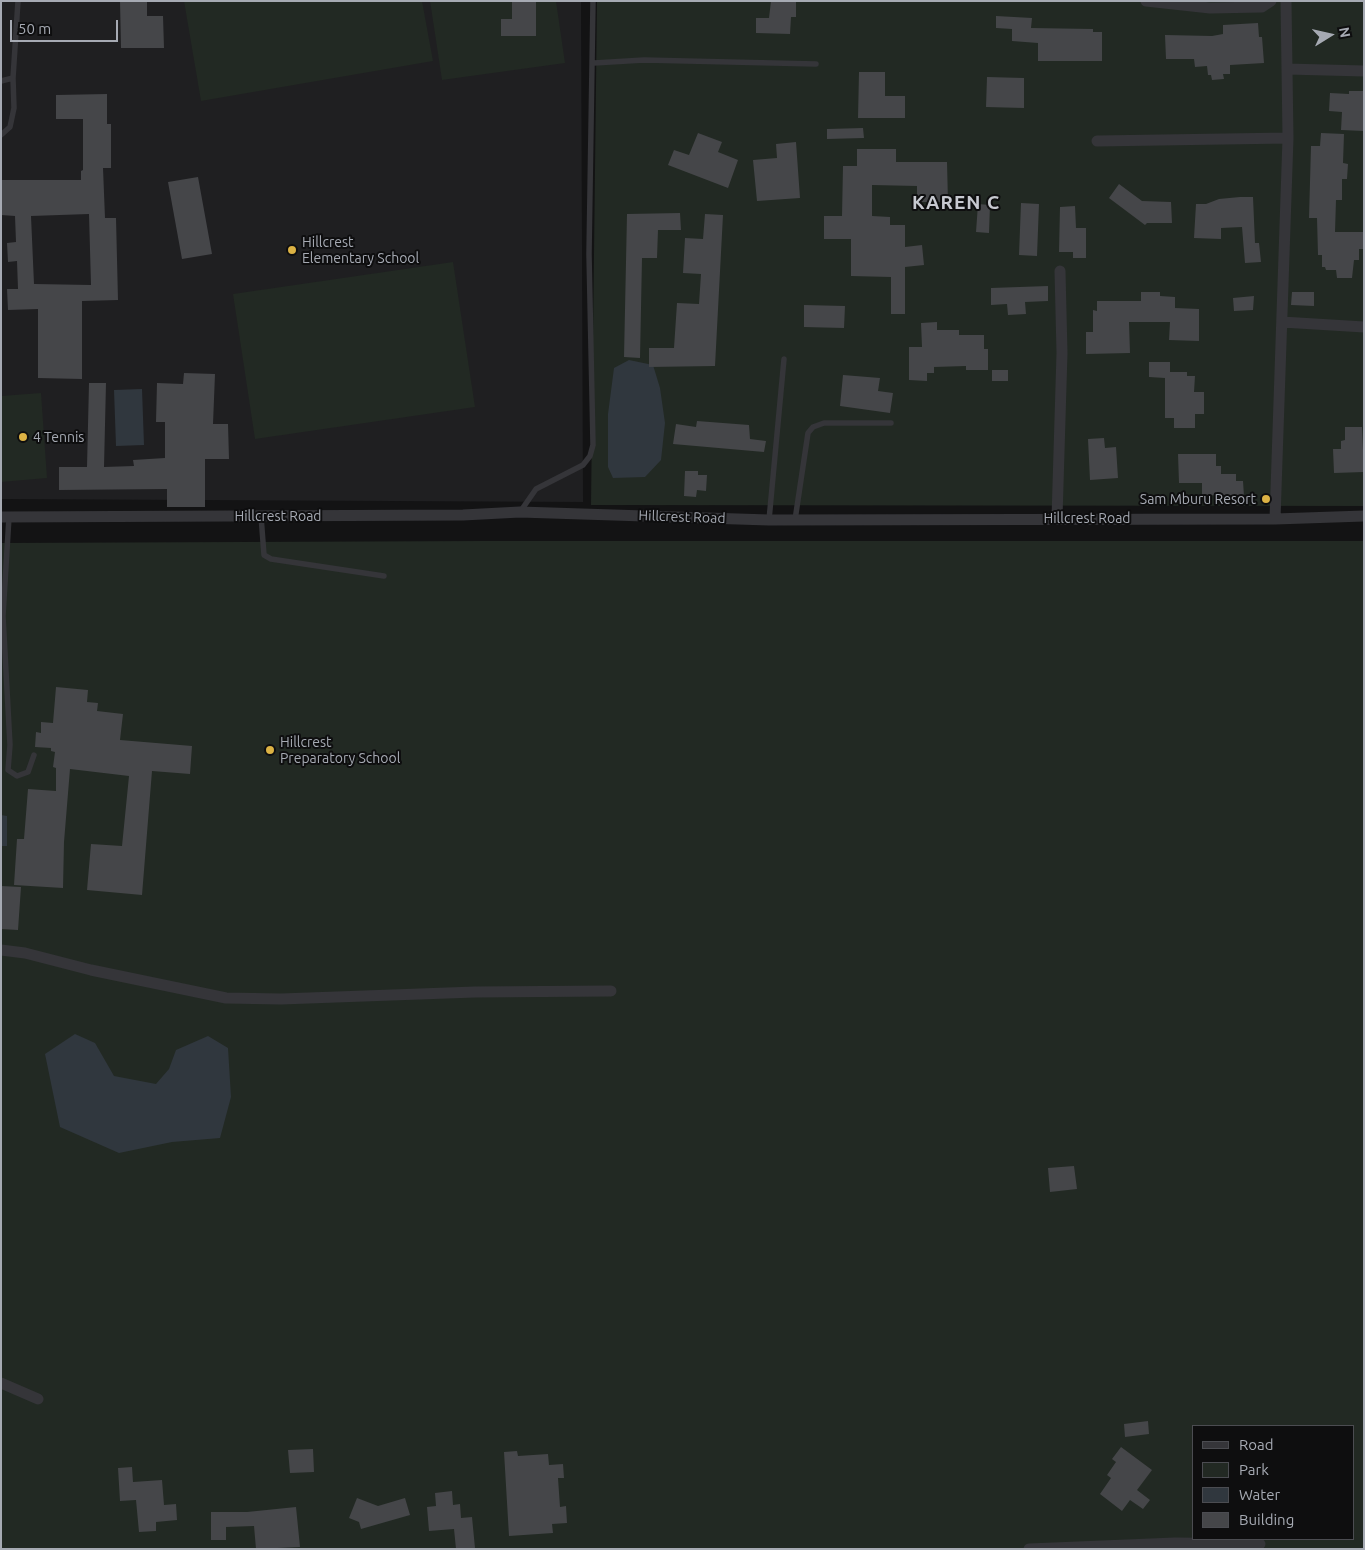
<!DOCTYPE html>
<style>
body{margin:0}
#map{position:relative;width:1365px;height:1550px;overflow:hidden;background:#131314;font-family:Ubuntu,sans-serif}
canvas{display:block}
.frame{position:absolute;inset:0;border:2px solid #a6aab3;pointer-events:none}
.legend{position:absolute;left:1192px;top:1425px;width:162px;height:115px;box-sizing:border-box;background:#0e0e0f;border:1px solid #4b4c51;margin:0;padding:6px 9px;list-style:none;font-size:15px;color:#a6aab3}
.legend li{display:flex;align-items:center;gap:10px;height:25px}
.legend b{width:25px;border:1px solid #4b4c51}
.north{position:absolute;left:1305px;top:10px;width:50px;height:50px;-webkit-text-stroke:4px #0e0e0f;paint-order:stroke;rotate:80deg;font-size:14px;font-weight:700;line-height:20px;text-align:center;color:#a6aab3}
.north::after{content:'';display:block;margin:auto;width:18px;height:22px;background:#a6aab3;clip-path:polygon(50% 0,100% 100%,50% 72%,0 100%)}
.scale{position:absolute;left:10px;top:20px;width:108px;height:22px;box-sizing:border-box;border:2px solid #a6aab3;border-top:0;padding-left:6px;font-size:15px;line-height:18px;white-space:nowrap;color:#a6aab3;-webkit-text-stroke:4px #0e0e0f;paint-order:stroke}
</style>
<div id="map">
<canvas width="1365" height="1550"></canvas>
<div class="frame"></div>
<ul class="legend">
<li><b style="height:6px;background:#353539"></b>Road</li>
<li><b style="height:14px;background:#222923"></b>Park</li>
<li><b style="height:14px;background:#30373e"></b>Water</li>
<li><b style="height:14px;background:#454649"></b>Building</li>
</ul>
<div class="north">N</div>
<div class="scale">50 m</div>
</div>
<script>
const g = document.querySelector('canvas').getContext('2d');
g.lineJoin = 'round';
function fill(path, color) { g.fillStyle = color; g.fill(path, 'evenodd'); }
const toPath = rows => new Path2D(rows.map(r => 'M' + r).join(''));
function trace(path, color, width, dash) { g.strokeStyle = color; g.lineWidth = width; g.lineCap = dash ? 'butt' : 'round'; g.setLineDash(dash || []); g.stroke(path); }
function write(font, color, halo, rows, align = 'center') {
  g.font = font + ' Ubuntu,sans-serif'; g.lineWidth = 4; g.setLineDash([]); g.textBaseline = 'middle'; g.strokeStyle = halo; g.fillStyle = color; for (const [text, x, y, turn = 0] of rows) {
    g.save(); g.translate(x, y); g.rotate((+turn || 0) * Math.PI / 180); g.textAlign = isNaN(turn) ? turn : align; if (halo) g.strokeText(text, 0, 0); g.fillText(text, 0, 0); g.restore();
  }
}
fill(toPath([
 [1,1,581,1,583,502,1,499]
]), '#1f1f21');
fill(toPath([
 [184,1,422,1,433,61,201,101],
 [430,1,556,1,565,63,442,80],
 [597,1,1364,1,1364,506,591,505],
 [453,262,475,407,255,439,233,294],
 [41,393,47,478,1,482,1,396],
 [481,541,1364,541,1364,1549,1,1549,1,543],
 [1194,1426,1354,1426,1354,1539,1194,1539]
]), '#222923');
fill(toPath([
 [629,360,653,365,660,388,665,423,661,460,645,477,613,478,608,467,608,414,614,368],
 [142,389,144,445,116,446,114,390],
 [1,815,7,816,7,846,1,846],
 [75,1034,95,1043,114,1076,156,1084,169,1069,176,1050,208,1036,228,1048,231,1097,220,1138,172,1142,119,1153,60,1127,45,1054]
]), '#30373e');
fill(toPath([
 [120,1,147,1,147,16,163,16,164,48,121,48],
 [512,1,536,1,536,36,501,36,501,19,512,19],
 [771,1,796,1,796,17,791,17,790,34,756,33,756,18,769,18],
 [996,16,1032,18,1031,28,1093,29,1093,32,1102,32,1102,61,1038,61,1038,43,1012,41,1012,29,996,28],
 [1258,23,1259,37,1262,37,1264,63,1230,65,1230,74,1223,74,1224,79,1212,80,1211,75,1208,75,1207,66,1195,67,1194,59,1166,59,1165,35,1212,36,1223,34,1223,25],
 [859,72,885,72,885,96,905,96,905,118,858,118],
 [987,77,1024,78,1024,108,986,107],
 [1349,91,1364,91,1364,131,1341,130,1342,112,1329,111,1330,93,1349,94],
 [107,94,107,124,111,124,111,168,103,168,105,218,116,218,118,300,82,301,82,379,38,378,38,309,8,310,7,289,18,289,17,261,8,262,7,243,16,242,15,216,1,215,1,180,81,180,81,171,83,170,83,119,56,119,56,95],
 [89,214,91,285,34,284,31,216],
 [863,128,864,138,827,139,827,129],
 [698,133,722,142,718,152,738,160,728,188,668,165,674,150,689,155],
 [1321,133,1344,134,1343,163,1348,164,1347,179,1342,179,1342,200,1336,200,1335,232,1364,232,1364,249,1359,249,1359,260,1354,260,1352,278,1337,278,1336,270,1326,270,1325,267,1322,267,1322,255,1318,255,1317,218,1309,218,1311,146,1320,146],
 [796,142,800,198,757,201,753,160,777,158,776,144],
 [857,149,896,149,896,162,947,162,948,202,917,202,917,186,872,185,872,216,890,217,890,225,905,225,905,247,922,245,924,265,905,267,905,314,891,314,891,277,851,276,851,239,824,239,824,216,842,216,843,166,857,166],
 [198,177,212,254,182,259,168,182],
 [1119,184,1142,201,1171,202,1172,223,1147,223,1145,225,1109,198],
 [1240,197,1253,197,1255,243,1259,243,1261,262,1245,263,1242,227,1221,228,1221,239,1194,238,1196,204,1206,204,1219,199],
 [1021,203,1039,204,1037,256,1019,255],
 [978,204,990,205,989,233,976,232],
 [1075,206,1076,228,1086,228,1086,258,1073,258,1073,252,1059,252,1060,207],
 [680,213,681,230,658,230,657,258,642,258,640,358,624,357,627,214],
 [705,214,723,215,715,366,649,367,649,348,674,348,677,303,699,304,701,274,683,273,685,238,703,239],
 [1048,286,1048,301,1025,302,1026,314,1008,315,1007,304,991,305,991,288],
 [1141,292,1160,292,1160,296,1175,297,1175,308,1199,309,1199,341,1169,340,1170,322,1129,322,1130,353,1086,354,1086,332,1093,332,1093,310,1097,311,1097,301,1141,301],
 [1292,292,1314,292,1314,306,1291,305],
 [1254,296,1253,310,1234,311,1233,298],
 [804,305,845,306,844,328,804,327],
 [937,322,937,330,959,330,959,335,984,335,984,349,988,349,988,370,966,370,966,366,934,367,934,373,927,373,927,381,909,380,909,347,922,347,921,323],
 [1149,362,1170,362,1170,372,1187,372,1187,376,1195,376,1194,392,1204,392,1204,414,1195,414,1195,428,1174,428,1174,418,1165,418,1165,378,1149,377],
 [992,370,1008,370,1008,381,992,381],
 [184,373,215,374,213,424,228,424,229,459,205,459,205,507,167,507,167,489,59,490,59,467,87,467,89,383,106,383,104,467,134,466,133,460,165,458,165,422,156,422,157,383,183,384],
 [843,375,880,378,878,391,893,393,890,413,840,406],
 [697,421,749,425,750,439,766,441,764,452,673,444,676,424,696,427],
 [1345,427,1362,427,1364,472,1334,473,1333,449,1341,449,1341,441,1345,440],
 [1104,438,1105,448,1116,447,1118,478,1090,480,1088,439],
 [1178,454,1216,454,1216,466,1221,466,1221,474,1236,474,1236,481,1243,481,1244,496,1202,495,1202,483,1179,483],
 [685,471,698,471,698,475,707,475,706,491,697,490,696,497,684,496],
 [56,687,88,690,87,702,98,703,97,711,123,714,120,740,192,746,190,774,152,771,142,895,87,890,91,844,122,846,129,776,70,769,64,842,63,888,14,885,17,839,24,839,28,789,56,791,56,768,53,767,55,752,51,751,51,748,35,747,36,732,41,733,41,722,53,723],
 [1,886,21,887,18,930,1,929],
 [1074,1166,1077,1189,1050,1192,1048,1168],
 [1148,1421,1149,1434,1125,1437,1124,1424],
 [1121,1447,1152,1470,1137,1490,1150,1500,1143,1509,1130,1500,1122,1511,1100,1494,1111,1478,1107,1475,1116,1462,1112,1459],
 [313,1449,314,1472,290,1473,288,1450],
 [517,1451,518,1456,548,1454,549,1465,563,1464,564,1478,558,1478,560,1507,566,1506,567,1523,552,1524,553,1533,509,1536,504,1452],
 [132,1467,133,1482,162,1480,164,1505,176,1504,177,1520,156,1522,156,1531,139,1532,136,1500,120,1501,118,1468],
 [452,1491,453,1505,460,1504,461,1518,472,1517,475,1548,456,1549,454,1529,429,1531,427,1507,436,1506,435,1493],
 [357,1498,378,1506,405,1498,410,1515,361,1529,359,1522,349,1518],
 [296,1507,300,1547,256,1549,254,1526,226,1527,226,1540,211,1540,211,1512,247,1512]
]), '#454649');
trace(toPath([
 [594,63,644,60,816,64],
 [1,81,13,78],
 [1,135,10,127,14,108,13,78,18,1],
 [520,512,536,489,583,465,590,456,593,445,589,254,593,1],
 [261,516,264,555,271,559,384,576],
 [9,517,3,616,10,745,8,770,17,776,28,772,34,755],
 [769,520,784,359],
 [795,520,808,433,813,427,824,423,891,423]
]), '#353539', 5.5);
trace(toPath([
 [1146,1,1210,8,1262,7,1271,1],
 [1287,69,1364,71],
 [1097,141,1288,138],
 [1282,322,1364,327],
 [1,517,463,515,520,512,769,520,1275,519,1364,516],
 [1057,518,1062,353,1060,271],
 [1275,519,1288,138,1286,1],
 [1,950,25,953,91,970,226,998,281,999,475,992,611,991],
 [1,1383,38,1399],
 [1029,1549,1175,1543,1260,1544]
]), '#353539', 11);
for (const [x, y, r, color] of [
 [292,250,5,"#dcb244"],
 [23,437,5,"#dcb244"],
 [1266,499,5,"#dcb244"],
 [270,750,5,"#dcb244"]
]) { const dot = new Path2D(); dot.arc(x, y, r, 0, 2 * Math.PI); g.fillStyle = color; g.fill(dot); trace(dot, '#0e0e0f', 2); }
write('14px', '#a6aab3', '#0e0e0f', [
 ["Hillcrest",302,242],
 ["Elementary School",302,258],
 ["4 Tennis",33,437],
 ["Sam Mburu Resort",1256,499,"right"],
 ["Hillcrest",280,742],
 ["Preparatory School",280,758]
], 'left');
write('14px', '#a6aab3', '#0e0e0f', [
 ["Hillcrest Road",278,516],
 ["Hillcrest Road",682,517,2],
 ["Hillcrest Road",1087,518]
]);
g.letterSpacing = '1px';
write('bold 19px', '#c7c9d0', '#0e0e0f', [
 ["KAREN C",956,203]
]);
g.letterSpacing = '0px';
</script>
